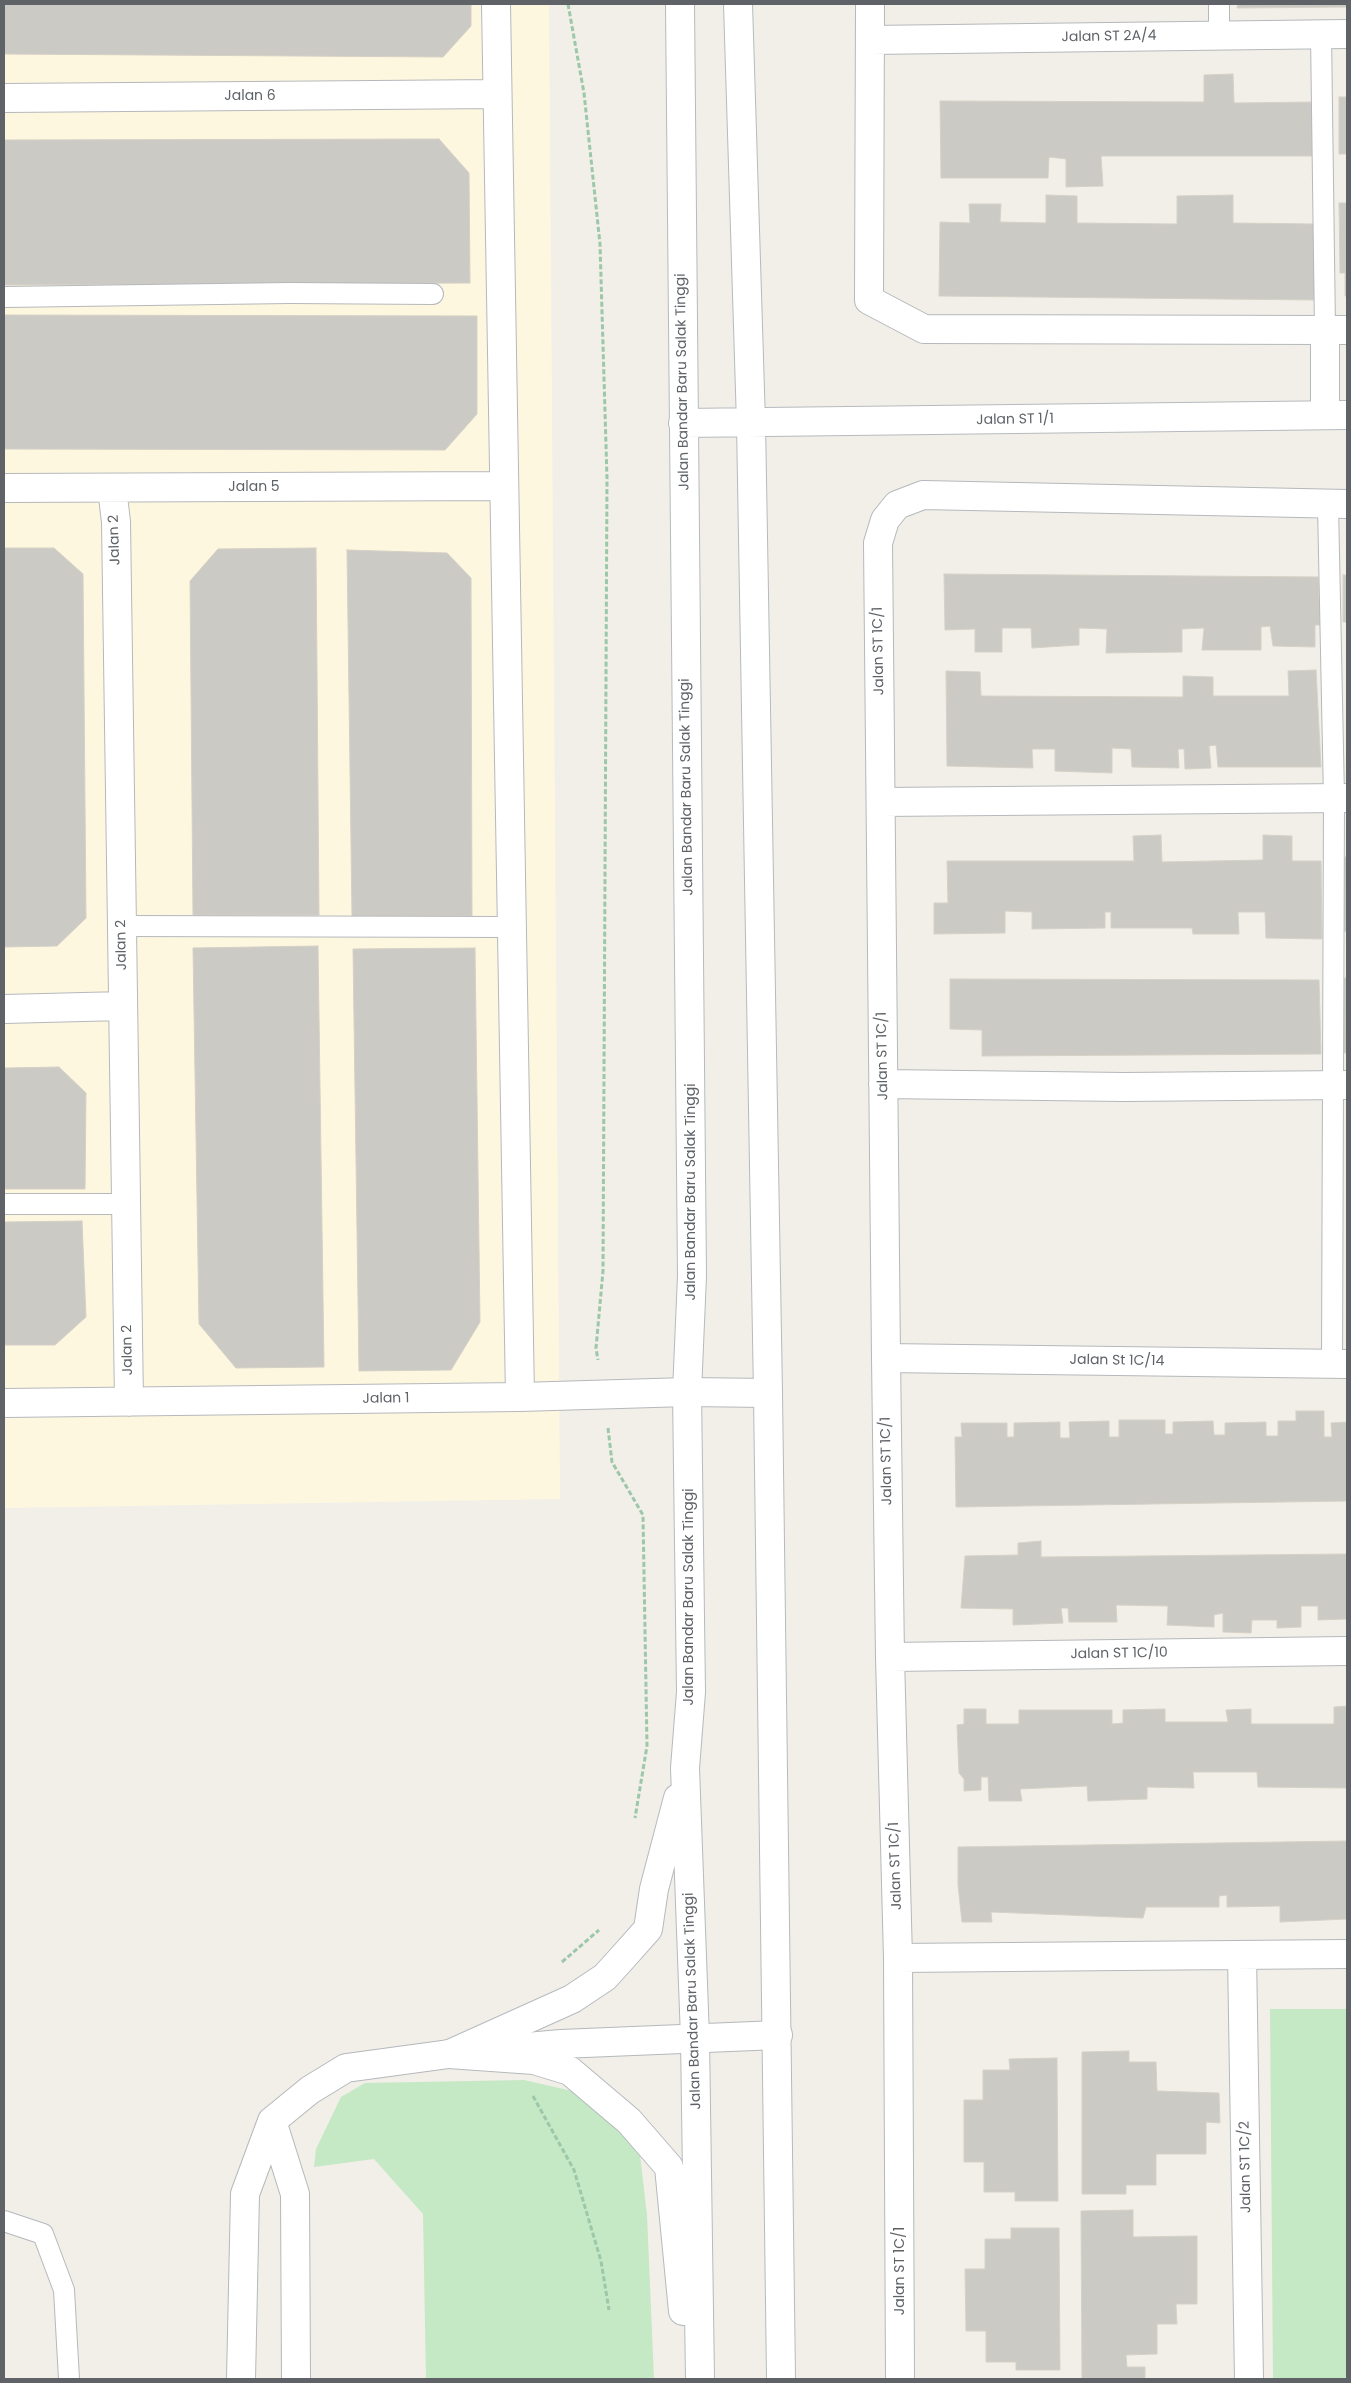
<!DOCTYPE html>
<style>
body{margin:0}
#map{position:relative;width:1351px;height:2383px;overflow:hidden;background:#f1efe8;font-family:Poppins,sans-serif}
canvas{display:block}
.frame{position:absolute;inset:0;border:5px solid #5f6368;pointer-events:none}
</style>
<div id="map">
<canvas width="1351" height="2383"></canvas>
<div class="frame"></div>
</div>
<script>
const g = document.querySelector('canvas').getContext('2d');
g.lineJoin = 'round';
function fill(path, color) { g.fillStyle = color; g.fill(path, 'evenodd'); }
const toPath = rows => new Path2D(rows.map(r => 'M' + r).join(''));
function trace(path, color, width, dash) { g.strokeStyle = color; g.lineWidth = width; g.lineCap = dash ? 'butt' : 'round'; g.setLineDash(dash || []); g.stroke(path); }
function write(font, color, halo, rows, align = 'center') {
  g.font = font + ' Poppins,sans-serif'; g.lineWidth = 5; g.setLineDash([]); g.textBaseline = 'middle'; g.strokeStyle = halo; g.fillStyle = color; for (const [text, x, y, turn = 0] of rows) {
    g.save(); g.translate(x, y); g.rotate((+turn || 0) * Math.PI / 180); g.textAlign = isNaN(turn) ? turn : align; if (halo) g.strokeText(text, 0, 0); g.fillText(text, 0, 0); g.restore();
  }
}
fill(toPath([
 [4,4,549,4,560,1499,4,1508]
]), '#fef7e0');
fill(toPath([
 [1270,2009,1347,2009,1347,2379,1273,2379],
 [524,2080,581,2093,609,2115,640,2155,647,2215,654,2379,426,2379,423,2214,374,2159,314,2167,316,2149,341,2097,365,2083]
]), '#c5e8c5');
const building = toPath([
 [4,4,471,4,471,26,443,57,4,54,4,4],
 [1238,4,1347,4,1347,7,1237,8,1238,4],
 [1233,74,1234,103,1313,102,1312,156,1101,156,1103,186,1066,187,1066,159,1049,157,1048,178,941,178,940,101,1204,102,1204,75,1233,74],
 [1339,97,1347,97,1347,154,1339,154,1339,97],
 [439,139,469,173,470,283,4,285,4,140,439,139],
 [1046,195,1077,196,1077,223,1177,224,1177,196,1233,195,1233,223,1315,224,1317,300,939,296,940,222,970,223,969,204,1001,204,1000,222,1046,223,1046,195],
 [1339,203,1347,203,1347,296,1345,296,1345,273,1340,273,1339,203],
 [4,315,477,316,477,414,445,450,4,449,4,315],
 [4,548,54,548,83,574,86,918,57,946,4,947,4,548],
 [316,548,319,915,193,915,190,581,218,549,316,548],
 [347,550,447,553,471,578,472,916,352,916,347,550],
 [944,574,1318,577,1320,625,1315,625,1315,647,1273,646,1270,626,1261,627,1261,650,1202,650,1204,628,1182,629,1182,652,1106,653,1107,629,1079,628,1079,645,1032,648,1031,628,1002,628,1002,652,975,652,975,629,945,630,944,574],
 [1343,575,1347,575,1347,622,1343,622,1343,575],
 [1316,670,1321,767,1218,767,1216,745,1209,746,1211,768,1185,769,1184,749,1178,749,1179,768,1132,767,1131,749,1112,748,1112,773,1055,771,1055,749,1032,749,1033,768,947,766,946,671,980,672,981,696,1183,697,1183,676,1213,677,1213,696,1289,696,1288,671,1316,670],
 [1161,835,1162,862,1263,860,1263,835,1292,836,1292,861,1321,861,1322,939,1266,938,1265,912,1238,912,1239,934,1193,934,1192,928,1111,928,1111,912,1105,912,1105,928,1032,929,1032,912,1005,911,1005,933,934,934,934,903,948,903,947,861,1134,861,1133,836,1161,835],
 [1337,857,1347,857,1347,931,1341,932,1337,857],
 [318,946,324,1367,236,1368,199,1324,193,948,318,946],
 [475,948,480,1322,451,1370,359,1371,353,949,475,948],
 [1336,978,1347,978,1347,1053,1336,1053,1336,978],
 [950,979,1319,980,1321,1054,982,1056,982,1030,950,1029,950,979],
 [59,1067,86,1093,85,1189,4,1189,4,1068,59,1067],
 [82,1221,86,1317,55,1345,4,1345,4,1222,82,1221],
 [1296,1411,1324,1411,1324,1437,1332,1437,1331,1423,1347,1422,1347,1501,956,1507,955,1437,962,1437,961,1423,1007,1423,1007,1437,1014,1437,1014,1423,1060,1422,1060,1438,1070,1438,1069,1422,1109,1421,1109,1437,1119,1437,1119,1420,1165,1420,1165,1434,1173,1434,1173,1422,1213,1421,1214,1435,1225,1435,1225,1423,1266,1422,1266,1436,1278,1436,1278,1421,1296,1421,1296,1411],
 [1041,1541,1041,1557,1347,1554,1347,1619,1318,1620,1318,1606,1301,1606,1301,1627,1277,1628,1277,1620,1252,1620,1251,1633,1223,1632,1223,1613,1214,1615,1214,1627,1167,1625,1168,1606,1116,1605,1117,1622,1069,1622,1068,1608,1061,1608,1063,1623,1013,1625,1013,1609,961,1608,965,1556,1018,1555,1018,1543,1041,1541],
 [1347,1706,1347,1788,1258,1787,1257,1772,1193,1772,1194,1788,1147,1787,1147,1799,1088,1801,1087,1786,1020,1789,1022,1801,989,1801,988,1777,981,1777,981,1790,964,1791,964,1779,959,1773,957,1725,964,1724,964,1709,986,1709,986,1724,1019,1724,1019,1710,1112,1710,1112,1724,1123,1723,1123,1710,1165,1709,1165,1722,1228,1722,1226,1710,1251,1709,1251,1724,1334,1724,1334,1707,1347,1706],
 [1347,1841,1347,1919,1280,1922,1280,1906,1227,1907,1227,1895,1219,1896,1219,1907,1146,1907,1143,1918,991,1912,992,1922,962,1922,958,1885,958,1847,1347,1841],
 [1129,2051,1129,2062,1156,2062,1157,2091,1219,2093,1220,2123,1206,2122,1206,2154,1156,2154,1156,2185,1126,2185,1126,2194,1082,2194,1082,2052,1129,2051],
 [1057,2058,1058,2201,1015,2201,1015,2192,984,2192,984,2162,964,2162,964,2100,983,2100,983,2070,1010,2070,1009,2059,1057,2058],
 [1133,2210,1133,2237,1197,2236,1197,2304,1176,2304,1177,2324,1157,2324,1157,2354,1126,2355,1127,2367,1145,2367,1145,2379,1082,2379,1081,2211,1133,2210],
 [1011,2228,1059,2228,1060,2370,1016,2370,1016,2362,986,2362,986,2331,966,2331,965,2269,985,2269,985,2239,1011,2239,1011,2228]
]);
fill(building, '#cccac5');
trace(building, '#d6d1c6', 1);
const lane = toPath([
 [1219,4,1219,35],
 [1321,34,1325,330],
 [4,297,290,293,433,294],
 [1328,505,1334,798,1332,1364],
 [122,926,511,927],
 [4,1204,126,1204],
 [4,2221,43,2234,64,2290,69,2379]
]);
const street = toPath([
 [496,4,520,1397],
 [870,4,869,300,924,329,1325,330],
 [870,40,1347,34],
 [4,98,497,94],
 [1325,415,1325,330,1347,330],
 [4,488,504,486],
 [112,488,116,522,129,1402],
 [881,802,1347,798],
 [4,1009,123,1006],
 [883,1084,1124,1087,1347,1085],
 [886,1358,1347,1364],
 [4,1403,520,1397,687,1392,768,1393],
 [890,1657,1347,1651],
 [1242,1955,1249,2379],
 [898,1958,1347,1954],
 [272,2121,295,2194,296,2379],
 [241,2379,245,2194,272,2121,310,2090,346,2068,449,2054,561,2044,778,2035],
 [900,2379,898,1958,890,1657,886,1358,878,543,885,520,897,505,923,495,1347,504]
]);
const secondary = toPath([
 [680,4,692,1276,687,1392,691,1692,685,1768,695,2038,700,2379],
 [738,4,751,423,768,1393,781,2379],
 [683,423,1347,415],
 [452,2053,572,1999,605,1977,624,1956,648,1929,654,1889,678,1798],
 [449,2054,534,2060,570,2071,629,2121,669,2167,683,2311]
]);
trace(lane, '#b5b8bc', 22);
trace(street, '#b5b8bc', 30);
trace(secondary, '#b6babf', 30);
trace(toPath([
 [568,4,584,93,600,244,607,479,603,1271,596,1348,598,1360],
 [608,1428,612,1462,643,1515,647,1746,635,1818],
 [562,1962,599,1930],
 [533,2096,574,2170,601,2261,609,2310]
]), '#9cc7a9', 3, [5, 2.5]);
trace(lane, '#fff', 20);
trace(street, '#fff', 28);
trace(secondary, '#fff', 28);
write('14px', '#5f6368', '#fff', [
 ["Jalan ST 2A/4",1109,37,-1],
 ["Jalan 6",250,96],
 ["Jalan Bandar Baru Salak Tinggi",683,382,-91],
 ["Jalan ST 1/1",1015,420,-1],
 ["Jalan 5",254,487],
 ["Jalan 2",115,540,-92],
 ["Jalan ST 1C/1",879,651,-91],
 ["Jalan Bandar Baru Salak Tinggi",687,787,-91],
 ["Jalan 2",122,945,-91],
 ["Jalan ST 1C/1",883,1056,-91],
 ["Jalan Bandar Baru Salak Tinggi",691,1192,-90],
 ["Jalan 2",128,1350,-91],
 ["Jalan St 1C/14",1117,1361,1],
 ["Jalan 1",386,1399,-1],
 ["Jalan ST 1C/1",887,1461,-91],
 ["Jalan Bandar Baru Salak Tinggi",689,1597,-90],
 ["Jalan ST 1C/10",1119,1654,-1],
 ["Jalan ST 1C/1",896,1866,-92],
 ["Jalan Bandar Baru Salak Tinggi",693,2001,-92],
 ["Jalan ST 1C/2",1246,2167,-91],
 ["Jalan ST 1C/1",900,2271,-90]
]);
</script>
